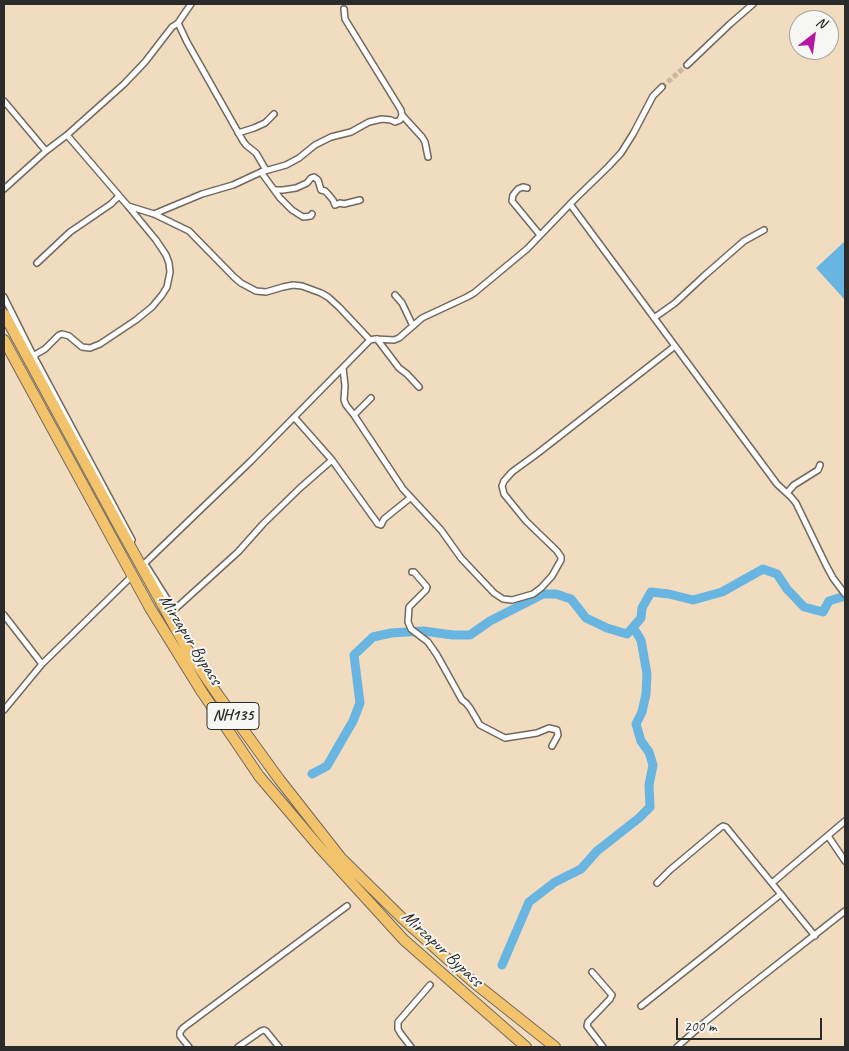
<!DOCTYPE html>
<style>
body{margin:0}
#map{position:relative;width:849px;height:1051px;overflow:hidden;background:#f1dcbf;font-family:Caveat,sans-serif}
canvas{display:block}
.frame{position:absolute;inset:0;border:5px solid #2b2b2b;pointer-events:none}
.north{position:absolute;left:789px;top:10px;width:50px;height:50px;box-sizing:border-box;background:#f6f6f2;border:1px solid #a5a5a2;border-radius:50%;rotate:30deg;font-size:14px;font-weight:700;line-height:20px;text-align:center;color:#2b2b2b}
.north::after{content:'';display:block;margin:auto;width:18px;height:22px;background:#b5179e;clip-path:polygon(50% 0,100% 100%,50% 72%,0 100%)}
.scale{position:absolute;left:676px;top:1018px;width:146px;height:22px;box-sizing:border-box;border:2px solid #2b2b2b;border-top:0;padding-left:6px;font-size:15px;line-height:18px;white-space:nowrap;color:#2b2b2b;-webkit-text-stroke:4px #f6f6f2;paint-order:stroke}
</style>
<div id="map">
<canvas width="849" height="1051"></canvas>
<div class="frame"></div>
<div class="north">N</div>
<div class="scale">200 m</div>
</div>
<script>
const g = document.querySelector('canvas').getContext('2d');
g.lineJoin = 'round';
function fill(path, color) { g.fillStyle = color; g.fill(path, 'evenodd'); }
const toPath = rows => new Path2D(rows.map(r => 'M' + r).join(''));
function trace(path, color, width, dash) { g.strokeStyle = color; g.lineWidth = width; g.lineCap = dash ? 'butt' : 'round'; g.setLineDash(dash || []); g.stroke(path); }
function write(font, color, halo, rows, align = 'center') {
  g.font = font + ' Caveat,sans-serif'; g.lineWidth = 4; g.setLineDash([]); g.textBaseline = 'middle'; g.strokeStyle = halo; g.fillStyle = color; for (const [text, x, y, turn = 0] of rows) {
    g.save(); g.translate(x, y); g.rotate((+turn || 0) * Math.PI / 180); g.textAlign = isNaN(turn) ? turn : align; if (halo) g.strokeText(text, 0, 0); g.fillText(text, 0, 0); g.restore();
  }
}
fill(toPath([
 [845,241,845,300,816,268]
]), '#68b5e1');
trace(toPath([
 [312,774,327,766,353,721,360,703,354,655,373,637,391,633,423,631,453,635,470,635,490,621,543,594,556,594,571,599,586,618,607,628,627,634,641,618,642,608,651,592,669,594,693,600,722,592,763,569,777,574,787,589,804,607,823,612,829,601,845,596],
 [502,965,529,902,555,882,581,869,597,851,639,818,650,807,649,785,653,765,649,752,641,741,636,724,642,712,646,694,647,674,641,640,633,627]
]), '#68b5e1', 9);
trace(toPath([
 [662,87,687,65]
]), '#c9b9a1', 5, [5, 2.5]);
const street = toPath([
 [178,23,187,42,243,141,246,145,256,153,266,170],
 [687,65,730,24,753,4],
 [4,101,46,151],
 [402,115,422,137,425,142,428,157],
 [238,133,254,128,265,123,274,114],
 [67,135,128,206,154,214,189,231,234,277,241,283,256,291,266,292,283,287,293,285,302,286,321,293,328,297,339,307,370,340],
 [261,172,280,198,292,210,303,217,311,216,312,214],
 [527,188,523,187,518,189,513,195,512,201,540,235],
 [4,189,46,151,67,135,124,84,145,62,172,27,178,23,191,4],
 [275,190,283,190,296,188,307,183,311,178,314,177,318,180,321,190,325,191,328,194,333,200,335,205,340,203,344,204,360,200],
 [570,204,777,484,791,497,796,503,826,565,833,578,845,594],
 [154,214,202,194,233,185,261,172,286,165,299,158,315,145,331,137,351,132,369,122,382,119,391,120,395,122,400,120,402,115,401,110,345,19,344,9],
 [37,263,70,232,111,204,119,196],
 [395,295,402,303,413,326],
 [4,297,32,353,132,540],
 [654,318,675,303,704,276,744,241,764,230],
 [377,339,399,368,407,374,419,387],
 [33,356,45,349,59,335,62,334,69,336,82,347,90,348,100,344,136,320,152,307,162,295,167,287,170,272,169,263,166,255,156,240,128,206],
 [343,368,345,386,344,400,346,405,354,415,403,489,441,530,461,558,494,593,503,599,512,600,533,594,541,588,552,576,561,560,561,557,557,551,526,521,504,494,502,486,504,481,512,472,538,453,675,346],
 [354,415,371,398],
 [294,417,332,460,378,524,381,525,384,519,410,498],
 [787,493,794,485,818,470,820,465],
 [145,563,251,461,370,340,375,339,394,340,399,338,422,318,467,297,474,293,527,249,575,199,608,167,621,153,633,134,653,96,662,87],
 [147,567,174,610,238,552,263,524,300,488,332,460],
 [412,572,414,572,427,587,426,590,409,607,408,622,411,629,428,642,437,655,462,700,466,703,470,708,480,725,505,738,537,733,549,728,557,730,558,735,552,746],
 [4,615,42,664],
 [4,710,42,664,132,576],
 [828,836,845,861],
 [657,883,670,870,720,828,723,826,726,827,815,936],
 [772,883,845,821],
 [592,972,612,995,610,999,588,1022,587,1026,603,1047],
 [641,1006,709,952,781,894],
 [189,1047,180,1036,180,1032,183,1028,347,906],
 [238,1047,261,1031,264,1030,266,1031,279,1047],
 [411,1047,401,1034,398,1029,398,1022,430,985],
 [677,1047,705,1022,737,996,845,911]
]);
const highway = toPath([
 [4,314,119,526,191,656,218,695,279,779,341,858,403,919,472,981,555,1047],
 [4,340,150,608,202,692,259,776,321,849,404,940,526,1047]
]);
trace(street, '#70695f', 8);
trace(highway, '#70695f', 12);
trace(street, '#fff', 5);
trace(highway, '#f2c36a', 10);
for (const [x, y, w] of [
 [233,716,52]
]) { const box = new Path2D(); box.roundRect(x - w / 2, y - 13.5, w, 27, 4); g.fillStyle = '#f6f6f2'; g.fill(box); trace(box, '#2b2b2b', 1); }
write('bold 16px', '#2b2b2b', null, [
 ["NH135",233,716]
]);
write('18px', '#2b2b2b', '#f6f6f2', [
 ["Mirzapur Bypass",190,640,58],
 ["Mirzapur Bypass",442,949,43]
]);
</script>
